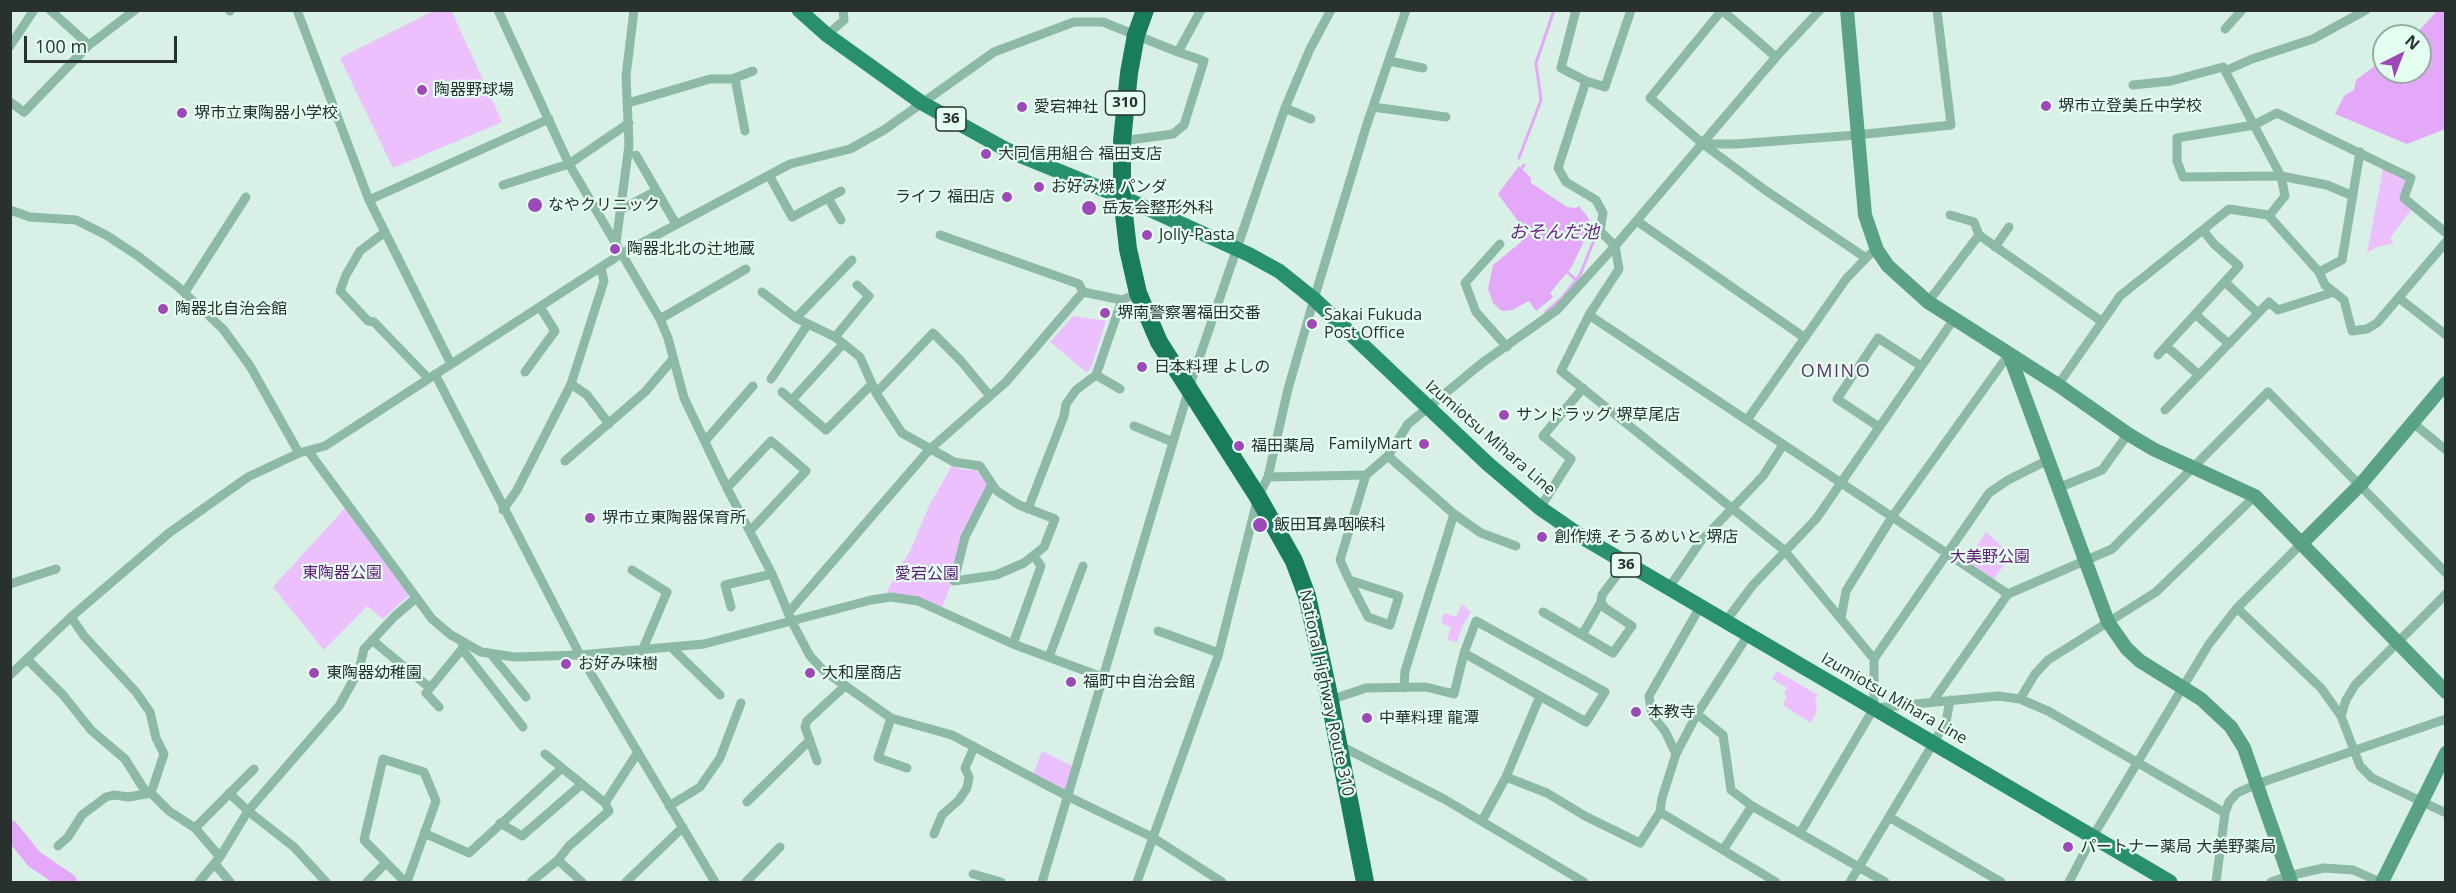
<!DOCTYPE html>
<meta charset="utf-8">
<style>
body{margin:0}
#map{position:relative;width:2456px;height:893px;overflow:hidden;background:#d8f0e5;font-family:"Open Sans",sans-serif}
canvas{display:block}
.frame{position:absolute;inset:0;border:12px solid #28312d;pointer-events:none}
.north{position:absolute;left:2372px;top:24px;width:60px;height:60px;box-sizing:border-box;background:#e5fef2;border:2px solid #99aca3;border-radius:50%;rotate:42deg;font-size:16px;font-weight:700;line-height:24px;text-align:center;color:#28312d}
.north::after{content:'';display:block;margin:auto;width:21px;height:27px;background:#9d4ab8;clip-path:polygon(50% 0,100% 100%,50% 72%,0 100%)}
.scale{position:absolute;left:24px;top:36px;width:153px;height:27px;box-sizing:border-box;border:3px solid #28312d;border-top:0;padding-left:8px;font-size:18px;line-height:21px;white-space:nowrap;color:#28312d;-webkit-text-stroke:4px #e5fef2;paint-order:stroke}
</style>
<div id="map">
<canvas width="2456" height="893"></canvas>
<div class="frame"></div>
<div class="north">N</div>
<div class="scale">100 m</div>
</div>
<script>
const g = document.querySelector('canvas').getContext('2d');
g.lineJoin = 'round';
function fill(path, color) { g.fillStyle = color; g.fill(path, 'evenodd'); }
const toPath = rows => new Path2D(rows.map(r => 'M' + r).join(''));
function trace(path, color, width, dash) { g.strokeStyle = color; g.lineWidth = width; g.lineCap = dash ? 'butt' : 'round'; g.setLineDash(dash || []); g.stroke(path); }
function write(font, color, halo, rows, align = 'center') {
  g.font = font + ' "Open Sans","Noto Sans JP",sans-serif'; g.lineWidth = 4.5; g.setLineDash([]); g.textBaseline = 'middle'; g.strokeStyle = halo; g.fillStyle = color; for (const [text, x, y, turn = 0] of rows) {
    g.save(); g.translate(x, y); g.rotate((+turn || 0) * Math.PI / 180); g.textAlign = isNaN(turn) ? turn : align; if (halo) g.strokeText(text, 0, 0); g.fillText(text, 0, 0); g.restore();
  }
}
fill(toPath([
 [433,11,452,12,502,122,393,168,340,58],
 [2383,169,2405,180,2406,183,2399,199,2412,209,2390,238,2394,243,2377,247,2367,253],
 [1073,316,1106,321,1092,365,1087,373,1050,342],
 [952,466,965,470,976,470,989,486,942,608,886,594,899,568,910,551,930,504],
 [346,507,409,595,383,619,367,606,324,650,273,587],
 [1986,532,2011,555,1994,579,1967,561],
 [1462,604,1471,612,1462,627,1457,642,1447,640,1451,627,1441,623,1444,613,1456,617],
 [1777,671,1818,695,1815,700,1817,710,1811,723,1783,705,1787,696,1784,694,1787,688,1772,679],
 [1042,751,1074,767,1067,789,1063,791,1033,775]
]), '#ecbffd');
fill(toPath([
 [2438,10,2445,11,2445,129,2407,144,2335,114,2344,96,2354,90,2356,80,2384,59,2384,72,2420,72,2420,36,2414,36],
 [1519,166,1531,178,1531,183,1567,207,1576,208,1579,206,1589,219,1588,233,1571,268,1550,293,1553,297,1536,311,1529,301,1512,310,1502,311,1493,303,1488,289,1493,265,1521,242,1524,233,1523,228,1498,194]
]), '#e3a8f8');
trace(toPath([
 [1519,158,1541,100,1536,63,1554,10],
 [1520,171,1524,165],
 [1564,269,1576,280],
 [1546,312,1562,298,1580,275,1596,235]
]), '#e3a8f8', 3);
trace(toPath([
 [10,829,34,859,68,882]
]), '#e3a8f8', 18);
trace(toPath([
 [50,10,89,45,135,10],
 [229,10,230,11],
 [297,10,369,200,451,364],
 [498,10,569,164,660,319,668,338,684,398,727,488,772,574,792,622,810,656,823,670,891,718,952,735,1069,797,1152,837,1222,882],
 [1576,10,1561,68,1586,81,1605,87,1631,10],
 [1722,10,1650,98,1703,144,1765,190,1866,258],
 [1723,11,1776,57],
 [2225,29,2242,10],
 [827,35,844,20,843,10],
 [10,46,34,10],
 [1389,61,1423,68],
 [2225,71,2252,59,2313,39,2366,10],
 [735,78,745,131],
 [2133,85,2171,81,2223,67,2281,176,2285,196,2269,216],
 [10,102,24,112,89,45],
 [628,103,710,79,732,79,753,71],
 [1373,107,1446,117],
 [1285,108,1311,119],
 [1122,141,1173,134,1184,125,1204,61,1178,52],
 [1703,144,1736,144,1857,135,1951,125,1937,10],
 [636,155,676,224],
 [769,175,792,217,841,191],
 [503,185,569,164,629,123],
 [2353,196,2327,185,2281,176,2183,177,2177,161,2177,138,2254,125,2277,113,2411,178,2404,198,2446,233],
 [828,198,841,220],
 [369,200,549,119],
 [10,210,30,217,76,220,106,235,138,256,177,286,223,329,250,366,299,453],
 [620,210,656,191],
 [1950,215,1974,222,1979,235],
 [1637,221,1805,338],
 [385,232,360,251,346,275,340,291,368,321,374,322,428,378],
 [940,235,1079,284,1083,292],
 [616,243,629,145,626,76,634,10],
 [1500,244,1465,283,1476,312,1507,347],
 [1995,247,2009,227],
 [2319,272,2342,260,2360,152],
 [2225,282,2258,313],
 [185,292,246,197],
 [762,292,796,318,835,337,860,357,876,393,902,433,954,462,980,466,992,484,997,491,1019,505,1055,519,1044,547,1024,563,996,575,954,581,965,537,992,484],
 [2399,298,2446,335],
 [1928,302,1979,235,2101,321],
 [2195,314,2229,344],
 [1589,315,2008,594,2112,549,2268,392,2446,573],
 [796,318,852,260],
 [660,319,746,269],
 [835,337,869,296,857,285],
 [2166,346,2199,375],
 [2158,355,2239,266,2214,244,2203,230],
 [525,372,555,331,540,307],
 [435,374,580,655,715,882],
 [1096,375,1120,389],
 [771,379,808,324],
 [571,384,587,395,609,424],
 [2058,385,2120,296,2229,209,2268,215,2319,272,2325,285,2344,300,2352,331,2367,329,2377,323,2446,242],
 [782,392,826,430,872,384],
 [876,393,933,333,961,361,990,396],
 [792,400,843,344],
 [2165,410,2269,302,2278,310,2334,292],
 [1747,420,1846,279,1870,254],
 [2413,423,2446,450],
 [1134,426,1173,442],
 [1879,427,1837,399,1878,338,1921,366],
 [705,441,753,386],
 [309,452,432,619,451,635,481,652,515,657,580,655,704,644,871,600,891,597,918,601,1013,644,1102,677],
 [1388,456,1454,514,1481,533,1516,546],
 [565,461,645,392,673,359],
 [1268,477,1366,475,1388,456,1408,424,1482,363,1557,310,1615,246,1600,231,1603,213,1596,200,1566,182,1558,168,1586,81],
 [727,488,771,441,806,471,750,531],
 [2058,488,2102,470,2128,434],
 [1540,508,1571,459,1543,436,1583,388],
 [1028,509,1064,416,1066,404,1076,390,1096,375,1122,300],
 [503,510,517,490,571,384,604,281,601,268],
 [632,570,667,592,642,651],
 [1349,580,1399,596,1390,625,1368,617,1349,580,1340,560,1366,475],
 [10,584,56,569],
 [1668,589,1701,541,1763,476,1783,445],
 [2446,594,2355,685,2346,700,2341,716,2360,766,2372,778,2446,813],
 [731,607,725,585,772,574],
 [2237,608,2321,688,2341,716],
 [1543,612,1613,653,1632,626,1605,608,1601,602,1602,595,1625,564],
 [788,613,929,450,1006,382,1083,292,1122,300,1138,293],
 [71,617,84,636,136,692,150,712,156,738,164,754,151,793,169,811,195,828,220,857],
 [1841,618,1846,591,1892,517,2009,354],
 [1725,622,1753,585,1816,519,1954,319],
 [1158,631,1219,653],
 [1582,635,1601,602],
 [372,640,430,688],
 [1013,644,1041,566,1034,556],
 [672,648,720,695],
 [462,649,523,727],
 [490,653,526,697],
 [1049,657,1083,566],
 [1874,659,1989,493,2008,480,2048,460],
 [28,660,63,695,91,730,125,759,147,794],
 [10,675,71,617,169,533,248,477,299,453,325,446,621,254,790,164,850,149,884,130,994,52,1074,22,1103,22,1178,52,1201,10],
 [1404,688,1405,671,1454,514],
 [2020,699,2035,674,2048,660,2156,592,2255,496],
 [1330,700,1366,688,1426,687,1454,694,1464,653,1476,621,1605,692,1586,722,1464,653],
 [1933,701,2008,594],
 [439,707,426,693,462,649,463,644],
 [1874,708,1998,696,2020,699,2048,711,2225,813],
 [1697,714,1723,735,1731,790,1752,806,1885,882],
 [891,718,878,758,907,768],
 [1339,745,1444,799,1584,882],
 [1676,754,1665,731,1652,715,1649,696,1700,607],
 [817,761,805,727,807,721,845,686],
 [1506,777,1547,793,1585,816,1640,843,1660,812,1662,798,1676,754,1697,714,1748,635],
 [229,793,248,811,294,847,326,882],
 [747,802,810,740],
 [605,803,638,752],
 [669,806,700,787,720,758,741,703],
 [1660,812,1776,882],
 [1889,817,2001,882],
 [1482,821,1506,777,1540,696],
 [500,823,522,836,582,784],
 [195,828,254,769],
 [424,833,469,853,562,768],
 [1800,833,1874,708,1874,659,1784,550,1561,371,1589,315,1619,269,1615,246,1776,57,1820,10],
 [934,834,942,815,959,800,967,788,969,777,965,768,974,747],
 [58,846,68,837,82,815,106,797,114,795,129,797,151,793],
 [1723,850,1752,806],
 [558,860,582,882],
 [215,864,230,882],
 [973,874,1001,882],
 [199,882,220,857,248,811,339,706,359,670,364,649,395,616,416,598],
 [367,882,386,863],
 [405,882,364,840,383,759,424,772,436,801,407,882],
 [531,882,558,860,569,846,609,811,605,803,545,754],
 [626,882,683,827],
 [746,882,780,847],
 [1042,882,1191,382,1285,108,1310,49,1331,10],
 [1137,882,1218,656,1258,497,1268,477,1288,389,1314,299,1367,124,1406,10],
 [1850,882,1946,722,1950,700],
 [2069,882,2093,836,2209,644,2237,608,2301,544],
 [2216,882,2225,813,2229,802,2237,793,2257,784,2446,719],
 [2271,882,2288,876,2324,868,2353,870,2380,882]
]), '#8cbaa6', 9);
trace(toPath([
 [1847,10,1865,215,1877,250,1888,266,1928,302,2058,385,2128,434,2153,449,2255,496,2446,692],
 [2009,354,2108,622,2127,649,2140,661,2201,699,2231,727,2244,748,2291,882],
 [2301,544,2361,484,2446,383],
 [2382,882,2446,753]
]), '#59a285', 14);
trace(toPath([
 [799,10,827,35,922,103,1007,150,1122,197,1248,254,1279,271,1314,299,1488,464,1540,508,1582,537,2170,882]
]), '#29906d', 15);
trace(toPath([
 [1145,10,1136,35,1129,73,1122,141,1122,197,1128,249,1138,293,1159,342,1258,497,1294,561,1307,596,1327,686,1365,882]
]), '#197c5d', 18);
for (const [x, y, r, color] of [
 [422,90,6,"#9d4ab8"],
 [2046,106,6,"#9d4ab8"],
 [1022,107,6,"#9d4ab8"],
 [182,113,6,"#9d4ab8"],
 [986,154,6,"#9d4ab8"],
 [1039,187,6,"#9d4ab8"],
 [1007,197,6,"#9d4ab8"],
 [535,205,8,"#9d4ab8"],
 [1089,208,8,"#9d4ab8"],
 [1147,235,6,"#9d4ab8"],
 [615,249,6,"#9d4ab8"],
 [163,309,6,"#9d4ab8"],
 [1105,313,6,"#9d4ab8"],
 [1312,324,6,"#9d4ab8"],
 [1142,367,6,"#9d4ab8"],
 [1504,415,6,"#9d4ab8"],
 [1424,444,6,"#9d4ab8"],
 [1239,446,6,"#9d4ab8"],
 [590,518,6,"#9d4ab8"],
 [1260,525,8,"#9d4ab8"],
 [1542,537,6,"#9d4ab8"],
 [566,664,6,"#9d4ab8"],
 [314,673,6,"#9d4ab8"],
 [810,673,6,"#9d4ab8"],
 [1071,682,6,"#9d4ab8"],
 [1636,712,6,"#9d4ab8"],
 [1367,718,6,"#9d4ab8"],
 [2068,847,6,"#9d4ab8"]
]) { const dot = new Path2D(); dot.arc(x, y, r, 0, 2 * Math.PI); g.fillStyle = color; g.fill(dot); trace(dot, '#e5fef2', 2); }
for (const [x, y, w] of [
 [1125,103,39],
 [951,119,30],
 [1626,565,30]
]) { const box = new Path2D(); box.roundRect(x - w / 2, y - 12, w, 24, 4.5); g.fillStyle = '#e5fef2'; g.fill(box); trace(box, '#28312d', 1.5); }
write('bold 15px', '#28312d', null, [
 ["310",1125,103],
 ["36",951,119],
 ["36",1626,565]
]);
write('16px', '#28312d', '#e5fef2', [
 ["陶器野球場",434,90],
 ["堺市立登美丘中学校",2058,106],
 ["愛宕神社",1034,107],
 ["堺市立東陶器小学校",194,113],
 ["大同信用組合 福田支店",998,154],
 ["お好み焼 パンダ",1051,187],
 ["ライフ 福田店",995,197,"right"],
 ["なやクリニック",548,205],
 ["岳友会整形外科",1102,208],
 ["Jolly-Pasta",1159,235],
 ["陶器北北の辻地蔵",627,249],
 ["陶器北自治会館",175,309],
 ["堺南警察署福田交番",1117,313],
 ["Sakai Fukuda",1324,315],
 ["Post Office",1324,333],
 ["日本料理 よしの",1154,367],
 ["サンドラッグ 堺草尾店",1516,415],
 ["FamilyMart",1412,444,"right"],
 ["福田薬局",1251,446],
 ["堺市立東陶器保育所",602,518],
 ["飯田耳鼻咽喉科",1274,525],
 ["創作焼 そうるめいと 堺店",1554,537],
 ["お好み味樹",578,664],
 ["東陶器幼稚園",326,673],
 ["大和屋商店",822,673],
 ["福町中自治会館",1083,682],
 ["本教寺",1648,712],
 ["中華料理 龍潭",1379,718],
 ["パートナー薬局 大美野薬局",2080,847]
], 'left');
write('16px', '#28312d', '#e5fef2', [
 ["Izumiotsu Mihara Line",1490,438,41],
 ["National Highway Route 310",1326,693,78],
 ["Izumiotsu Mihara Line",1894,699,30]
]);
write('16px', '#611a77', '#e5fef2', [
 ["大美野公園",1990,557],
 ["東陶器公園",342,573],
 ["愛宕公園",927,574]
]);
write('italic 18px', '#6c2682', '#e5fef2', [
 ["おそんだ池",1554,233]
]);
g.letterSpacing = '1.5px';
write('18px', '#5b3369', '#e5fef2', [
 ["OMINO",1836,372]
]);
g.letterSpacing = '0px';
</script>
